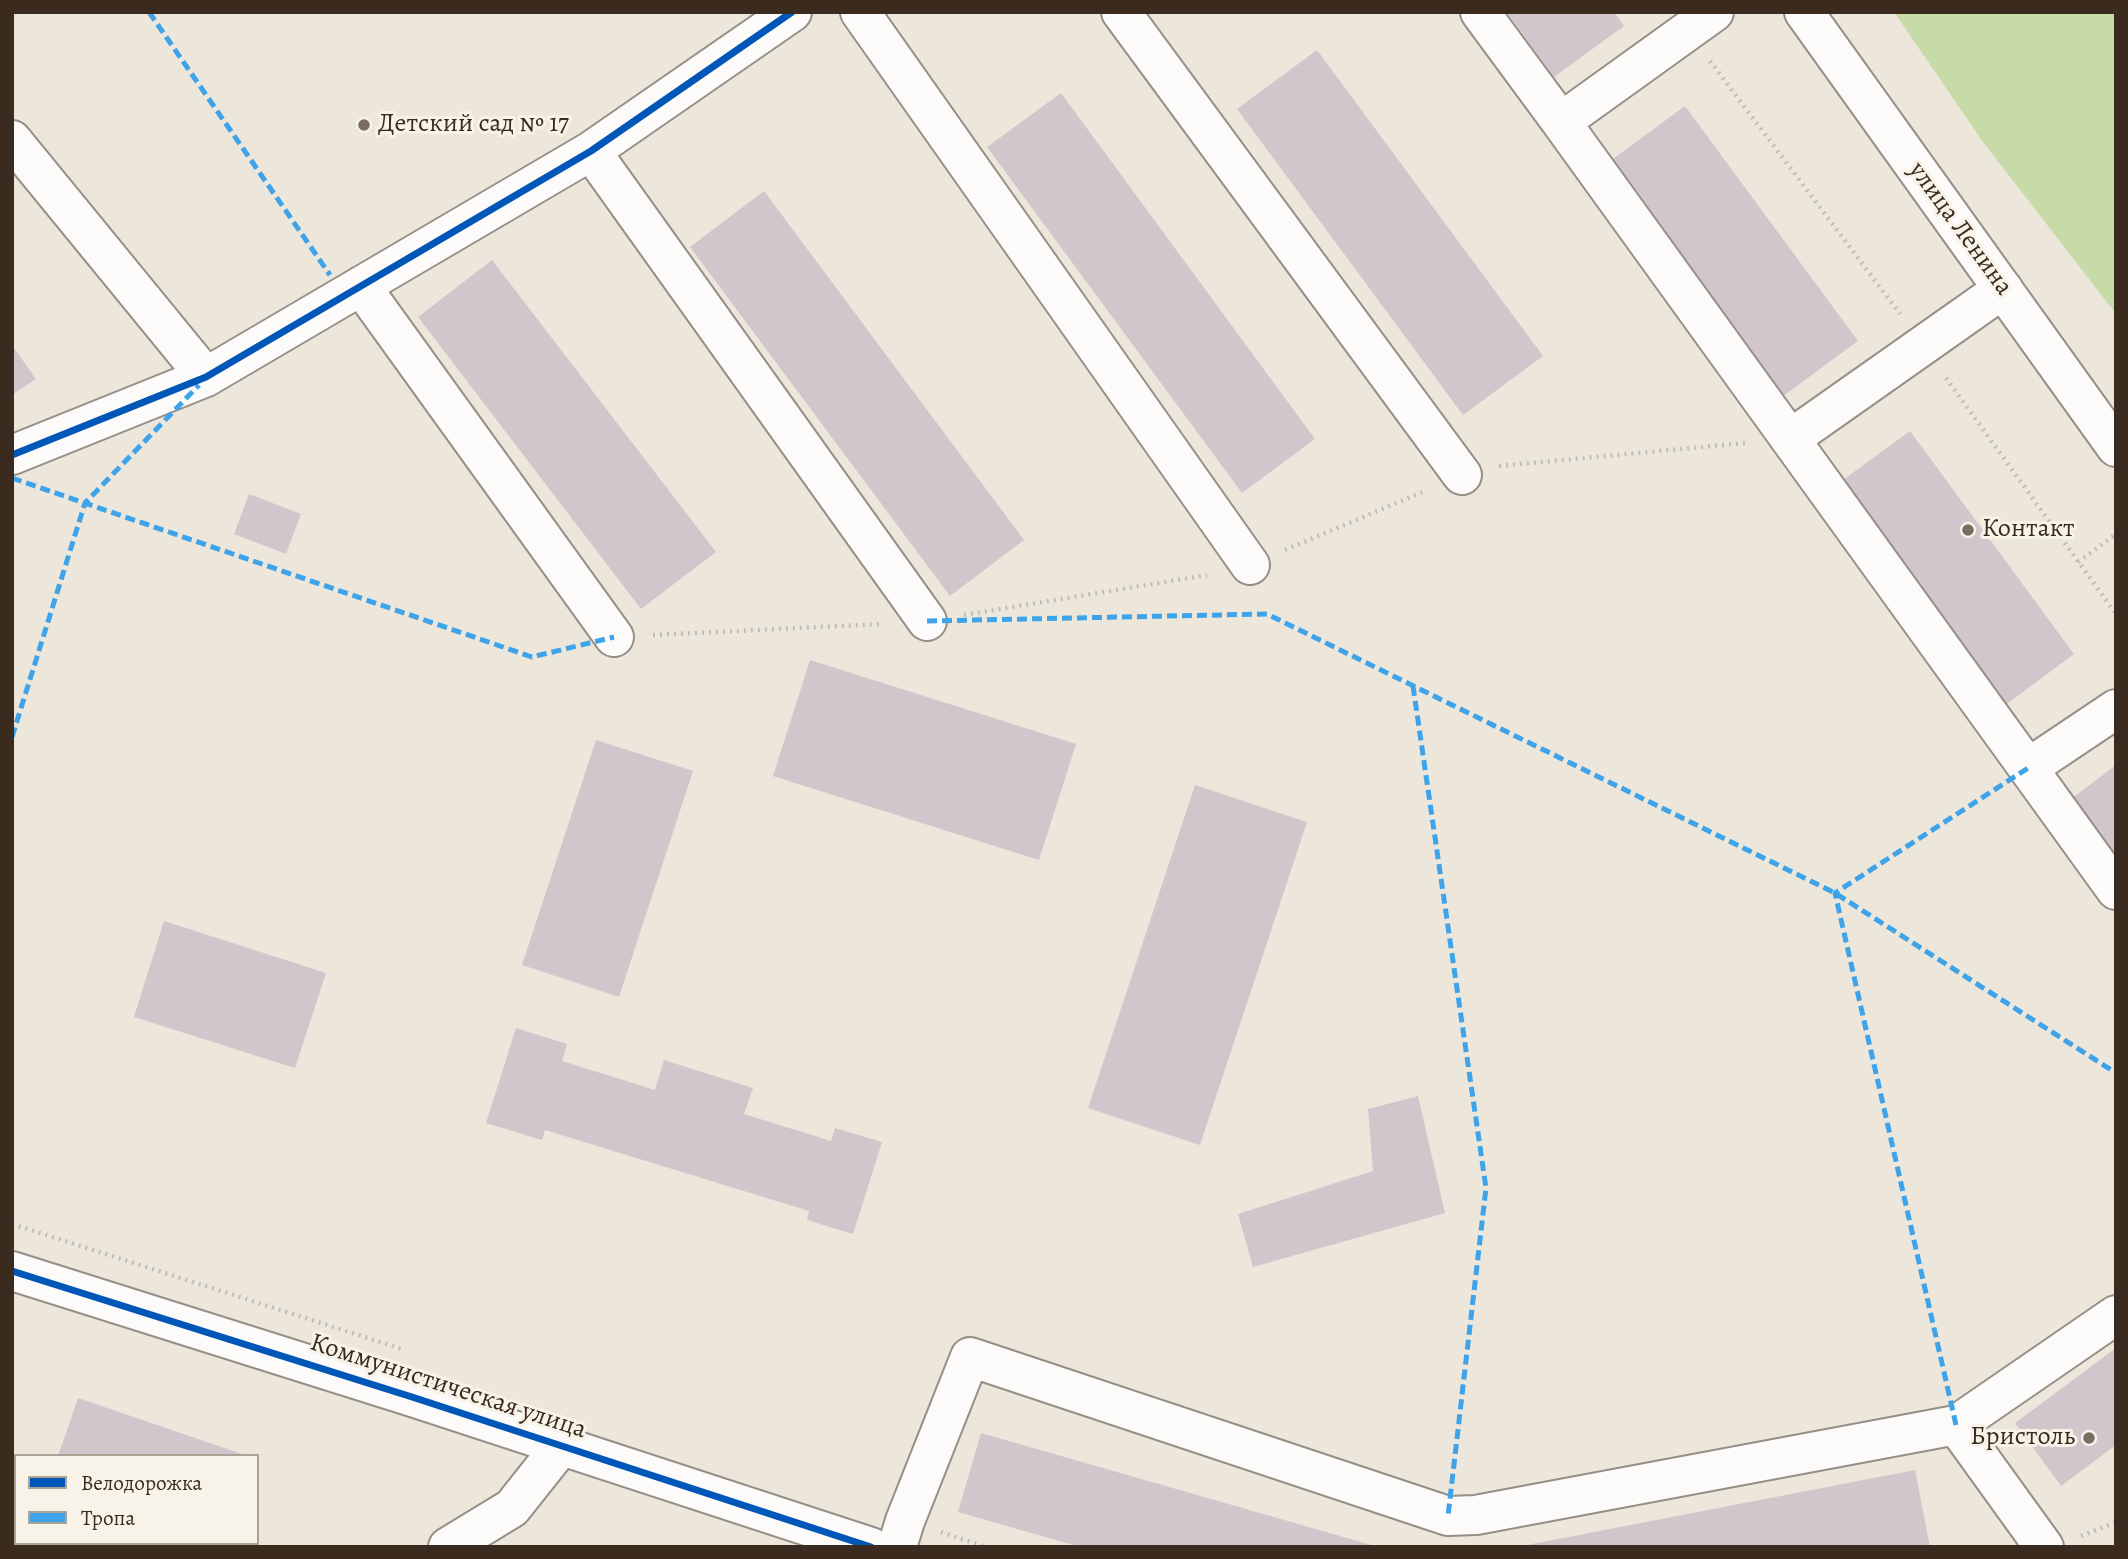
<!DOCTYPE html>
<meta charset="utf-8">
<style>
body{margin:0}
#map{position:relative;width:2128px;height:1559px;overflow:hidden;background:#ede6db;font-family:Alegreya,serif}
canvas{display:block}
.frame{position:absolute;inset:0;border:14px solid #3b2a1e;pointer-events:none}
.legend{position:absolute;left:14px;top:1454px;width:245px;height:91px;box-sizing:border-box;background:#f7f3e8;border:2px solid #aca397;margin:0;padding:9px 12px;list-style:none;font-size:21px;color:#3b2a1e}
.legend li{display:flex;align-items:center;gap:14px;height:35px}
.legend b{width:35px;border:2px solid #aca397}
</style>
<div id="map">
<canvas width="2128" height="1559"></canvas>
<div class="frame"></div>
<ul class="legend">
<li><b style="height:9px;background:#0057b8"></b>Велодорожка</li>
<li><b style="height:9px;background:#3fa3ea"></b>Тропа</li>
</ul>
</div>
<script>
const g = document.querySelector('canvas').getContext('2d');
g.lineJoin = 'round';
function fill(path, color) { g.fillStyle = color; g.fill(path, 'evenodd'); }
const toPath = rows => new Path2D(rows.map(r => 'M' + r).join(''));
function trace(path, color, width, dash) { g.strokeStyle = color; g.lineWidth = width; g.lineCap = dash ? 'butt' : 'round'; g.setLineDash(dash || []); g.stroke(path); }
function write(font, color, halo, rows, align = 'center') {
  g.font = font + ' Alegreya,serif'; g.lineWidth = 6; g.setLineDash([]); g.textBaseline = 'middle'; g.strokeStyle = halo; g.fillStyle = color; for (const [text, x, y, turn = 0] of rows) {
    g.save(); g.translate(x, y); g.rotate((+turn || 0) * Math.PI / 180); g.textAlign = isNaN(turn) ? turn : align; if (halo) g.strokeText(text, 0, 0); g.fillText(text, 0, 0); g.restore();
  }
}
fill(toPath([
 [1894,12,2116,12,2116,314,1983,142]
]), '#c7dba8');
fill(toPath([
 [1507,12,1614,12,1624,26,1554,77],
 [1317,50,1543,356,1463,415,1237,109],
 [1061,93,1315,439,1242,493,987,147],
 [1685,106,1858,341,1775,402,1602,167],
 [764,191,1024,540,950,596,690,247],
 [492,260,716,552,641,609,418,317],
 [12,345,36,379,12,395],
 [1910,431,2074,654,1996,712,1832,488],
 [249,494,301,514,286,554,234,534],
 [810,660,1076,744,1039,860,773,776],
 [596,740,693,771,619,997,522,965],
 [2116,765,2116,858,2071,799],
 [1195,785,1307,822,1200,1145,1088,1108],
 [164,921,326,973,295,1068,134,1017],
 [516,1028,567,1044,562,1061,655,1090,664,1060,753,1088,744,1114,831,1141,835,1128,882,1142,853,1234,807,1220,809,1211,545,1130,542,1140,486,1123],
 [1418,1096,1445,1213,1253,1267,1238,1214,1373,1171,1368,1109],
 [2116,1348,2116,1445,2061,1486,2015,1423],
 [78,1398,245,1455,245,1456,58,1456],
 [981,1433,1375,1546,1375,1547,1080,1547,958,1512],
 [1915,1470,1930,1547,1527,1547,1527,1545],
 [139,1543,229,1543,228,1547,137,1547]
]), '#d2c6cd');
const minor = toPath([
 [860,12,1250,565],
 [1121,12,1462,475],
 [1480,12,1561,122,1714,12],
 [1561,122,2116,890],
 [12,140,206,377],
 [591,151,927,621],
 [361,286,614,637],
 [1790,439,2003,289],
 [12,455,206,377,591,151,792,12],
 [2028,768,2116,709],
 [12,1271,412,1397,871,1547],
 [448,1547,512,1508,562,1445],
 [897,1547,905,1521,970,1357,1448,1516,1476,1515,1956,1425],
 [2044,1547,1956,1425,2116,1315]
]);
const highway = toPath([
 [1804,12,2116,447]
]);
trace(minor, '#958f87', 42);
trace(highway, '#958f87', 42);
trace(toPath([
 [1710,61,1900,314],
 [1946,378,2116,614],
 [1499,466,1745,443],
 [1285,550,1425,491],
 [2078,562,2116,534],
 [964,615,1207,575],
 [653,635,882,624],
 [12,1224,402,1349],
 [941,1532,986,1547],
 [2081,1536,2116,1522]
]), '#c0bdba', 4.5, [2, 5]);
trace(minor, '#fcfbfa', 38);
trace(highway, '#fcfbfa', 38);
trace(toPath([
 [149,12,330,275],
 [12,478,532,657,614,637],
 [927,621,1267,614,1835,893,2116,1073],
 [1413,686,1486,1188,1448,1516],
 [12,737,85,503,199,385],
 [1956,1425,1835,893,2028,768]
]), '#3fa3ea', 5, [10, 5]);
trace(toPath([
 [12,455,206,377,591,151,792,12],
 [12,1271,412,1397,871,1547]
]), '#0057b8', 7);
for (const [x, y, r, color] of [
 [364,125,7,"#796c60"],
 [1968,530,7,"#796c60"],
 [2089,1438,7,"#796c60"]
]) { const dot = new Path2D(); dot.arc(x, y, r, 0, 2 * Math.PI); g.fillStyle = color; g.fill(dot); trace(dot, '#f7f3e8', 2.5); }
write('26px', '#3b2a1e', '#f7f3e8', [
 ["Детский сад № 17",378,125],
 ["Контакт",1982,530],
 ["Бристоль",2075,1438,"right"]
], 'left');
write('26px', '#3b2a1e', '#f7f3e8', [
 ["улица Ленина",1960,229,54],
 ["Коммунистическая улица",448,1387,18]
]);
</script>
